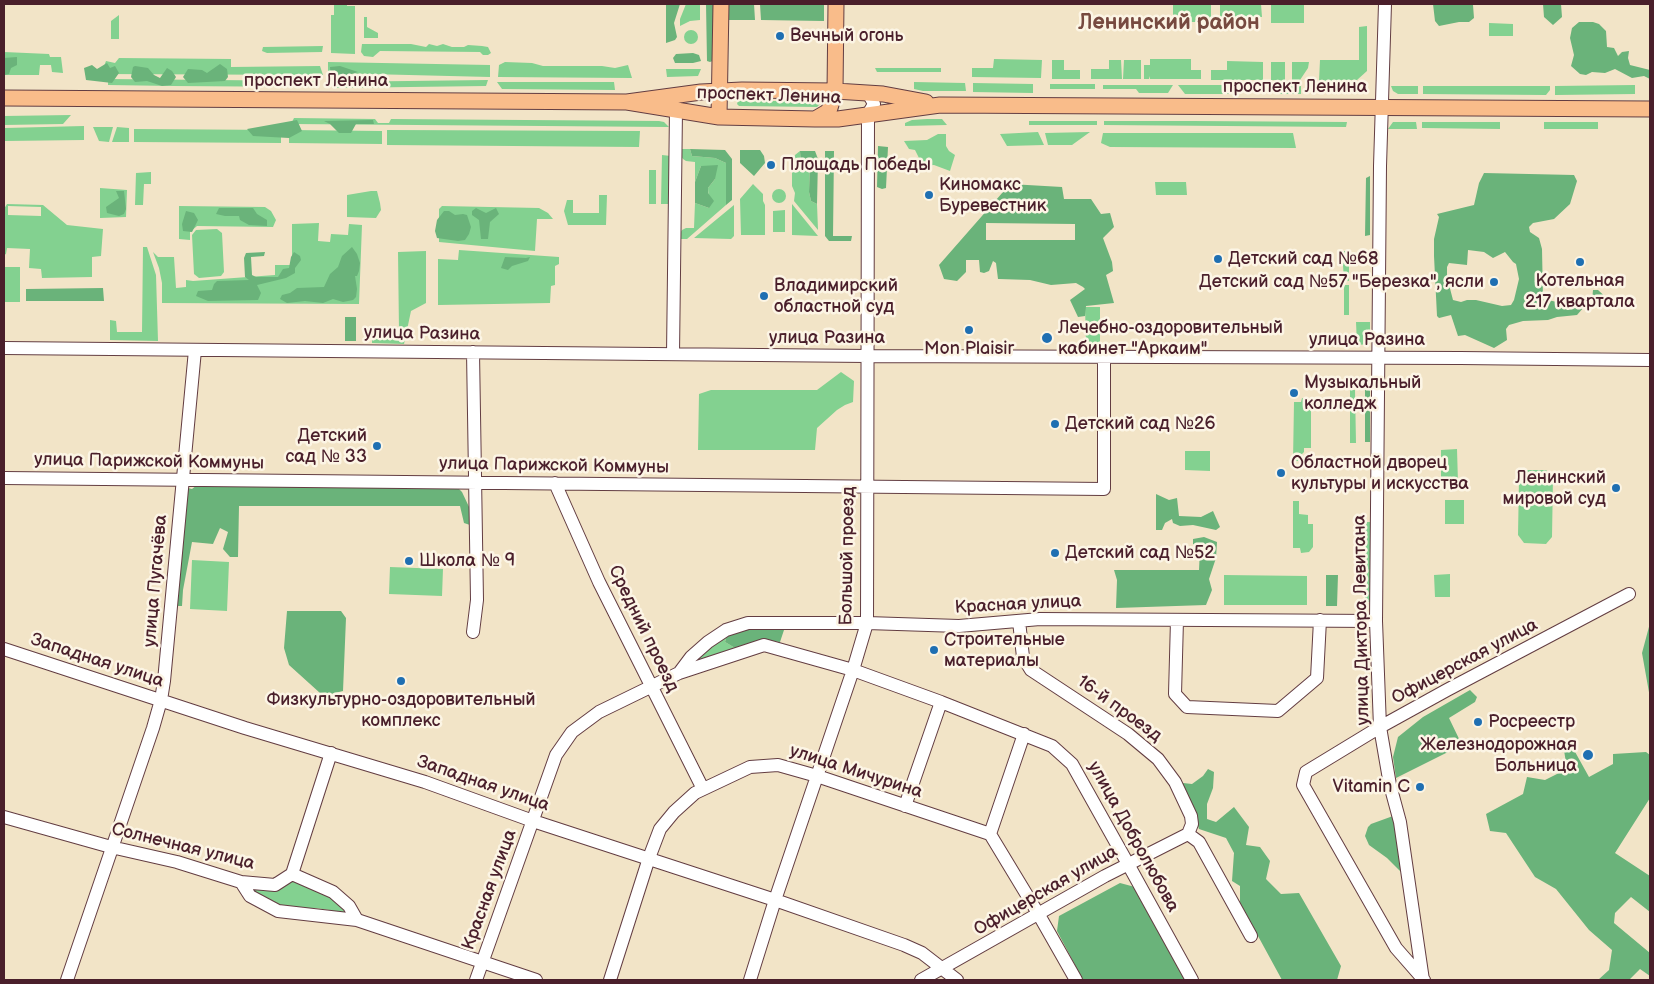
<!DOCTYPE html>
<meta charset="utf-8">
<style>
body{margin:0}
#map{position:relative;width:1654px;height:984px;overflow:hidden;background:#f2e4c7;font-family:"Balsamiq Sans",sans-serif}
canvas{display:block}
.frame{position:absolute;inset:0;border:5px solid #4a1f2b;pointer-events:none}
</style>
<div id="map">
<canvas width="1654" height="984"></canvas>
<div class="frame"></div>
</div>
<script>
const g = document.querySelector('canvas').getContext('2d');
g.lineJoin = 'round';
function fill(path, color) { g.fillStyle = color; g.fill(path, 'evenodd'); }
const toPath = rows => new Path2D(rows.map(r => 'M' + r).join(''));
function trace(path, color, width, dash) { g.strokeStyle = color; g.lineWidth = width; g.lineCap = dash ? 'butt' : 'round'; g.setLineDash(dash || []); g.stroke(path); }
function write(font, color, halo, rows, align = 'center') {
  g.font = font + ' "Balsamiq Sans",sans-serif'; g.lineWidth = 5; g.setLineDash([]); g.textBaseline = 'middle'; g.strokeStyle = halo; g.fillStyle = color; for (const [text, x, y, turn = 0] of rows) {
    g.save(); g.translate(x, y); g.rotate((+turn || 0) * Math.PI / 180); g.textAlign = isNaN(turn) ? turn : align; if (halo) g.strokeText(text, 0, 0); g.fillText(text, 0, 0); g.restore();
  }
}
fill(toPath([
 [334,4,347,4,347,6,355,6,355,54,331,53,331,15,334,15],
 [686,4,700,4,700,20,690,21,680,26,680,19],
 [1173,4,1211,4,1211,22,1173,22],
 [1220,4,1261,4,1262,17,1220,17],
 [1271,4,1304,4,1304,23,1271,23],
 [119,15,119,39,111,39,111,21],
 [364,17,367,17,367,27,378,33,378,38,364,38],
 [1489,23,1513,24,1513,36,1489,36],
 [1367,26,1367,71,1357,80,1319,81,1320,60,1359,60,1359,27],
 '684 37a7 7 0 1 1 14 0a7 7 0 1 1-14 0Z',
 [362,44,411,44,426,47,429,44,437,46,443,44,452,47,464,47,468,45,482,46,488,47,491,53,488,55,483,55,480,52,380,51,373,57,364,56,361,52],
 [323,46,322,52,267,53,262,51,263,47],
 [4,52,49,54,50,57,61,57,63,73,52,72,51,65,40,65,39,75,4,75],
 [119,58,231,59,231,67,320,66,323,75,101,74,106,61,115,63],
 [994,59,1042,60,1041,78,972,77,972,68,993,68],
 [1150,59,1191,59,1191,70,1201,70,1201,79,1150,79,1150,76,1149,79,1144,79,1144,65,1150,65],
 [1052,60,1064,60,1064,70,1080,70,1080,79,1052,79],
 [1109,60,1121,60,1122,79,1091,79,1091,69,1109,69],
 [1124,60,1141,60,1141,79,1123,79],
 [1227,61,1263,62,1263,80,1211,80,1211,70,1227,70],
 [328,62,490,65,490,77,328,73],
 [505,62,532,63,543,66,602,66,615,68,628,65,632,78,498,77,499,65],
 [1271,62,1285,62,1285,81,1271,80],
 [1292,62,1309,62,1308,68,1300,80,1292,81],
 [875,68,941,68,941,72,877,72],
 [666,69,701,69,698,76,667,77],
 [108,79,320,81,319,87,173,86,108,85],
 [488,80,486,86,334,88,328,82],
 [497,82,614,82,615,90,502,89],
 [914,82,965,83,966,91,923,91,914,89],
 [973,83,1033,84,1033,93,973,92],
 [1050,84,1095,84,1095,89,1050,89],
 [1103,85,1173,85,1168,93,1139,93,1136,89,1103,89],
 [1178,85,1239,85,1239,94,1185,94],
 [1275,85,1301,86,1301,94,1275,94],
 [1635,85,1635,94,1555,95,1555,86],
 [1391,86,1418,86,1418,94,1398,94,1393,91],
 [1423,86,1550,86,1550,90,1546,95,1423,94],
 [738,101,818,101,820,104,817,107,739,106,737,104],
 [71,115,63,124,4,125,4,116],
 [294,118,375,119,378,123,389,123,391,119,659,121,664,122,669,127,291,124],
 [927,119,942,119,947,125,905,126,905,123,912,120],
 [1029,121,1097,121,1097,125,1029,125],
 [1104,121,1192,121,1347,122,1346,127,1104,125],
 [1393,122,1416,122,1417,129,1388,129],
 [1422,122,1500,122,1500,129,1422,128],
 [1544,122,1598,122,1598,129,1544,129],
 [84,126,84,140,5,141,5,128],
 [93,127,113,127,109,142,99,141],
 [117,127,129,128,129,142,112,142],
 [134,129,281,130,281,143,134,142],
 [289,130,382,131,382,144,289,143],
 [387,130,640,131,639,147,387,145],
 [1038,132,1044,145,1007,146,1000,134],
 [1090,132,1072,145,1048,145,1045,133],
 [1103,133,1293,133,1296,148,1110,147,1101,143],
 [938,134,946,134,946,146,949,151,955,155,950,171,934,165,923,166,915,150,909,149,904,141,927,140],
 [680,149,690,149,692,156,715,158,726,163,726,205,687,239,679,239,679,235,682,230,686,228,694,228,695,203,709,208,708,188,715,179,701,166,695,182,695,162,686,161,683,159,680,155],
 [800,151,801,164,810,163,809,192,811,201,817,204,818,230,794,201,795,193,792,186,792,164,795,155],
 [662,155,671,156,671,204,661,204],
 [649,170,656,170,656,204,649,204],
 [151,172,151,184,144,184,143,205,135,205,136,173],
 [1155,182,1186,182,1187,195,1156,195],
 [753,184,763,194,763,201,765,205,765,235,741,235,740,199],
 [100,188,127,190,126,217,100,218],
 '772 196a7 7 0 1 1 14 0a7 7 0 1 1-14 0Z',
 [371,191,377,191,380,203,381,210,376,218,347,217,347,195],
 [599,195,607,195,606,225,568,225,564,211,567,200,573,200,573,213,599,213],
 [7,204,43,205,67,225,103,229,101,256,92,257,92,277,42,278,41,269,29,268,30,249,7,248,6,254,4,255,4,209],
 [8,206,41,207,41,216,8,215],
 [792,204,818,236,792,235],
 [734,205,734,236,731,239,694,238],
 [179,206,265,207,271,211,276,220,273,227,197,226,190,232,190,240,179,239],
 [442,206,539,208,548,213,553,219,537,219,535,251,439,242,439,209],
 [785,210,785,232,773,232,773,211],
 [319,223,318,241,330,242,331,234,348,235,349,224,362,225,359,304,162,303,162,283,159,268,153,252,158,257,174,257,176,288,186,287,186,280,193,281,275,275,275,265,292,265,292,224],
 [217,229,222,233,224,272,221,276,199,278,194,274,192,235,196,230],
 [143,247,147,247,156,275,158,341,110,340,110,320,116,321,117,332,142,332],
 [459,250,559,257,559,264,555,266,555,285,551,286,550,303,438,305,438,259,458,260],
 [426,251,426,303,411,311,404,344,372,343,372,331,399,331,398,252],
 [1342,251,1349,251,1349,281,1344,280],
 [4,267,20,267,20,302,4,302],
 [1344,285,1349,285,1349,315,1344,315],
 [1085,307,1100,307,1100,344,1086,344],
 [1356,322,1370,322,1370,344,1357,345],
 [841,372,854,381,853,402,845,405,837,410,817,428,815,450,698,450,699,394,711,390,817,390],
 [1350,390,1355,390,1356,443,1350,443],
 [1302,398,1311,401,1311,448,1304,448,1304,452,1300,456,1300,461,1293,461,1294,402,1301,402],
 [1457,449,1458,483,1441,484,1441,450],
 [1185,451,1210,451,1210,471,1185,470],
 [1526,470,1546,470,1553,477,1552,537,1546,544,1524,543,1518,535,1519,479],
 [1445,500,1464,500,1464,524,1445,524],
 [1293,501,1299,501,1299,514,1308,515,1308,524,1313,524,1313,547,1309,552,1301,553,1300,548,1293,548],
 [1365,522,1370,522,1370,602,1365,602],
 [192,560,229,562,227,611,190,609],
 [390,567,443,569,442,596,389,594],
 [1450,574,1450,597,1435,597,1434,575],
 [1224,575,1307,576,1307,605,1224,605],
 [727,635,725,642,735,648,702,661,699,659,698,655],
 [292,878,330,895,349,912,332,914,330,910,315,908,312,911,280,908,252,894,251,888]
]), '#83d190');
fill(toPath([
 [666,4,680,4,674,23,677,37,675,40,666,43],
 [706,4,716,4,715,60,710,62,707,61],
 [728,4,754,4,755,20,728,20],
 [760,4,824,4,824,21,761,20],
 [1433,4,1469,4,1473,5,1474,18,1469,22,1459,22,1439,26,1435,21],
 [1543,4,1561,4,1562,17,1553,25,1544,17],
 [1579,22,1593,22,1599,24,1606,31,1607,47,1614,48,1618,56,1622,52,1629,51,1628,58,1630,65,1650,70,1650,79,1644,76,1632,78,1615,69,1605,73,1592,72,1586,75,1580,74,1571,66,1574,55,1570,38,1572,28],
 [693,53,699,55,701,61,693,63,675,63,673,58,676,54],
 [17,57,17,65,11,68,9,74,4,75,4,58],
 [107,63,110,68,115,66,119,73,112,83,86,80,84,68,92,65,97,69],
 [220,64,227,69,228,77,225,81,188,83,183,77,188,69,202,70,207,73],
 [135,66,148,68,154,75,160,78,167,68,172,71,176,77,171,85,162,86,147,81,135,82,131,77,133,67],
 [340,66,358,72,331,80,330,67],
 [297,120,302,131,289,138,253,136,247,129],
 [373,120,374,124,356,124,351,133,339,133,330,124,324,121],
 [878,146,888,147,886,188,882,189,877,187],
 [690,149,725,150,732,159,732,200,726,205,726,163,715,158,692,156],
 [740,150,760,150,764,156,765,163,754,176,740,163],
 [800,151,815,151,818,159,817,204,811,201,809,192,810,163,801,164],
 [825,151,834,151,833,236,852,236,851,241,829,241,825,236],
 [718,165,715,179,708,188,708,193,714,201,709,208,695,203,695,182,701,166],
 [1484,173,1574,175,1577,181,1570,204,1554,219,1533,223,1529,227,1530,232,1539,238,1542,249,1543,299,1557,302,1592,301,1593,290,1598,290,1610,301,1609,304,1584,307,1577,315,1557,317,1548,320,1523,321,1509,325,1506,329,1507,340,1494,348,1465,335,1458,336,1451,315,1439,318,1437,316,1434,256,1434,239,1439,217,1437,214,1474,205,1479,183],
 [1468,250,1484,252,1493,258,1505,252,1513,262,1516,264,1519,279,1514,300,1511,305,1502,306,1476,300,1467,300,1461,302,1453,300,1447,277,1447,267,1449,263,1467,265],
 [1370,176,1370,235,1365,236,1366,178],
 [1010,184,1062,187,1064,199,1091,199,1101,214,1110,213,1114,227,1103,238,1112,262,1113,271,1106,275,1114,303,1086,306,1085,316,1078,317,1070,300,1085,289,1083,287,1076,283,1051,285,1030,280,999,279,998,279,996,263,993,261,989,271,984,273,980,272,979,260,966,260,966,272,957,281,944,279,939,265],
 [986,223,1075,224,1075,240,986,240],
 [116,191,124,191,126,209,124,214,119,216,107,213,106,207,119,198],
 [219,208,253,208,257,214,267,220,267,226,249,225,240,220,239,216,225,216,216,214],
 [476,208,486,213,496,208,499,214,490,222,488,239,481,239,479,220,472,215,472,211],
 [186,211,194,213,198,220,192,232,183,231,182,224],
 [444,211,449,211,455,215,463,214,467,215,471,227,469,234,465,240,458,241,437,238,435,231,437,220],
 [352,247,357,254,360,263,359,271,357,276,355,276,357,289,356,297,353,300,343,302,333,299,323,303,305,301,287,303,280,299,282,295,290,293,297,288,324,287,330,274,338,267,342,256],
 [265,252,264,256,251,257,252,275,256,277,278,277,283,269,289,268,291,257,294,252,300,256,301,260,295,268,295,273,286,278,257,285,261,293,258,300,208,301,196,296,198,291,212,290,214,284,217,281,249,280,245,277,244,258,246,253],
 [505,257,526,258,530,257,528,261,512,266,508,270,501,268],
 [103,288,104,301,26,301,26,289],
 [345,317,356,317,356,341,345,341],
 [1365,390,1370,390,1370,442,1365,442],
 [197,485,458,488,462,492,470,509,470,525,464,523,460,506,239,506,238,557,230,557,223,549,228,532,220,528,213,544,192,542,183,590,182,606,178,606,175,600,188,488,192,489],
 [1156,494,1169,500,1177,498,1179,516,1201,517,1213,511,1220,527,1216,530,1193,525,1180,526,1173,523,1172,519,1165,523,1162,530,1156,530],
 [1204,537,1217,542,1216,558,1209,579,1212,590,1206,605,1116,608,1117,580,1114,570,1199,570,1200,549,1193,544,1193,539],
 [1326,575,1338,575,1337,606,1326,606],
 [287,611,341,611,346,618,343,691,327,695,320,693,289,665,284,648],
 [1650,623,1650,698,1642,653],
 [736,630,784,630,780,642,760,640,735,648,725,642,727,635],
 [1470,690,1477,697,1475,702,1449,718,1462,745,1396,778,1393,757,1398,737,1423,717],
 [1569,741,1589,777,1613,764,1613,754,1646,752,1650,755,1650,798,1615,853,1650,876,1650,912,1631,897,1615,913,1614,923,1650,953,1650,976,1640,969,1629,980,1598,980,1609,970,1612,950,1589,930,1556,889,1535,877,1506,833,1490,831,1486,814,1523,794,1527,777,1545,780,1567,769,1563,744],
 [1208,769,1214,772,1213,788,1207,804,1207,819,1216,822,1234,807,1249,827,1246,845,1260,847,1270,861,1266,879,1281,894,1299,893,1341,966,1337,980,1282,980,1240,903,1240,886,1232,881,1234,853,1226,838,1199,829,1191,804,1181,788,1183,783,1192,784,1203,776],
 [1393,816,1405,876,1387,858,1369,845,1365,836,1368,827,1371,824],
 [1120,883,1135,887,1185,980,1083,980,1057,931,1059,916]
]), '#6ab37a');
const minor = toPath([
 [1385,4,1380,166,1376,621,1380,727,1390,785,1400,822,1423,980],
 [4,348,868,356,1460,358,1650,360],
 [673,354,676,110],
 [4,478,1104,489,1104,356],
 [555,483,599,582,703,789],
 [1177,620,1175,694,1187,707,1278,711,1317,678,1320,620],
 [1019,621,1023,657,1031,670,1128,734,1158,759,1175,782,1191,816,1192,824,1188,834],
 [473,632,477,600,473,352],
 [4,649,245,728,425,782,533,821,775,900,904,945,922,953,957,980],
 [679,673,764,645,853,670,941,702,1052,746,1072,764,1128,864,1192,980],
 [905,806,941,702],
 [4,817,111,847,177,862,241,882,275,885,292,874],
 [990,834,1024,734],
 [1188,834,1199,842,1251,936],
 [292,874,331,753],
 [292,874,333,892,349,906,357,920],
 [241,882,250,896,278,911,357,920,536,980],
 [67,980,153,728,161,700,164,681,195,350],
 [476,980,556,755,572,732,599,712,679,673,691,657,708,642,726,630,748,623,867,623,959,626,1040,619,1376,621],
 [610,980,649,858,660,829,674,812,695,793,750,767,778,765,817,776,990,834,1039,915,1076,980],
 [750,980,775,900,853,670,867,623,868,114,874,104,868,93],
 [921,980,1105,876,1188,834],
 [1424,980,1396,948,1303,785,1306,772,1380,727,1447,690,1629,594]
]);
const major = toPath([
 [4,98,627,102,701,92,742,90,835,91,883,94,926,102],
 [627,102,719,117,815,119,838,119,940,105,1650,109],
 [719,117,721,4],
 [815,119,827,112,830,108,835,91,836,4]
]);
trace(minor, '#633d42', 14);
trace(major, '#633d42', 17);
trace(minor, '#fff', 12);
trace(major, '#f9bc8a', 15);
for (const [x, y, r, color] of [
 [780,36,5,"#1f6fb2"],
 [771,165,5,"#1f6fb2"],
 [929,195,5,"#1f6fb2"],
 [1218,259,5,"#1f6fb2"],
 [1580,262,5,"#1f6fb2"],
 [1494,282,5,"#1f6fb2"],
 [764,296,5,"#1f6fb2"],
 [969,330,5,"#1f6fb2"],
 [1047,338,6,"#1f6fb2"],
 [1294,393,5,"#1f6fb2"],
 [1055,424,5,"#1f6fb2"],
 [377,446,5,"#1f6fb2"],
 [1281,473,5,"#1f6fb2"],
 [1616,488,5,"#1f6fb2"],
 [1055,553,5,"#1f6fb2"],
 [409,561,5,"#1f6fb2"],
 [934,650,5,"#1f6fb2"],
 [401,681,5,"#1f6fb2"],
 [1478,722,5,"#1f6fb2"],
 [1588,755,6,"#1f6fb2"],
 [1420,787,5,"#1f6fb2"]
]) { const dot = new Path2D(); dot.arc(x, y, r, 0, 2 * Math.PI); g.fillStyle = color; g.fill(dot); trace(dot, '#fcf5e5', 2); }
write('18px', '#4a1f2b', '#fcf5e5', [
 ["Вечный огонь",790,36],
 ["Площадь Победы",781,165],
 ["Киномакс",939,185],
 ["Буревестник",939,206],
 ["Детский сад №68",1228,259],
 ["Котельная",1580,281,"center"],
 ["217 квартала",1580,302,"center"],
 ["Детский сад №57 \"Березка\", ясли",1484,282,"right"],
 ["Владимирский",774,286],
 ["областной суд",774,307],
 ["Лечебно-оздоровительный",1058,328],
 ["кабинет \"Аркаим\"",1058,349],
 ["Mon Plaisir",969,349,"center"],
 ["Музыкальный",1304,383],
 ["колледж",1304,404],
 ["Детский сад №26",1065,424],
 ["Детский",367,436,"right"],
 ["сад № 33",367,457,"right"],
 ["Областной дворец",1291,463],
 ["культуры и искусства",1291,484],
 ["Ленинский",1606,478,"right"],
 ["мировой суд",1606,499,"right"],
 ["Детский сад №52",1065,553],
 ["Школа № 9",419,561],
 ["Строительные",944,640],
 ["материалы",944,661],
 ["Физкультурно-оздоровительный",401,700,"center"],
 ["комплекс",401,721,"center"],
 ["Росреестр",1488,722],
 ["Железнодорожная",1577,745,"right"],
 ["Больница",1577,766,"right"],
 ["Vitamin C",1410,787,"right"]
], 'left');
write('18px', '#4a1f2b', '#fcf5e5', [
 ["проспект Ленина",316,81],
 ["проспект Ленина",1295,87],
 ["проспект Ленина",769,96,2],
 ["улица Разина",422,334,1],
 ["улица Разина",827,338],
 ["улица Разина",1367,340],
 ["улица Парижской Коммуны",149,462,1],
 ["улица Парижской Коммуны",554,466,1],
 ["Большой проезд",848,556,-89],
 ["улица Пугачёва",156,581,-85],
 ["Красная улица",1018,605,-3],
 ["улица Диктора Левитана",1362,620,-91],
 ["Средний проезд",643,629,64],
 ["Западная улица",97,661,18],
 ["Офицерская улица",1465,662,-28],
 ["16-й проезд",1119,709,36],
 ["улица Мичурина",856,772,18],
 ["Западная улица",483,784,19],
 ["улица Добролюбова",1133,837,61],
 ["Солнечная улица",183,847,14],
 ["Красная улица",490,890,-70],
 ["Офицерская улица",1046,891,-30]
]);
write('bold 22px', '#774a40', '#fcf5e5', [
 ["Ленинский район",1169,23]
]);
</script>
